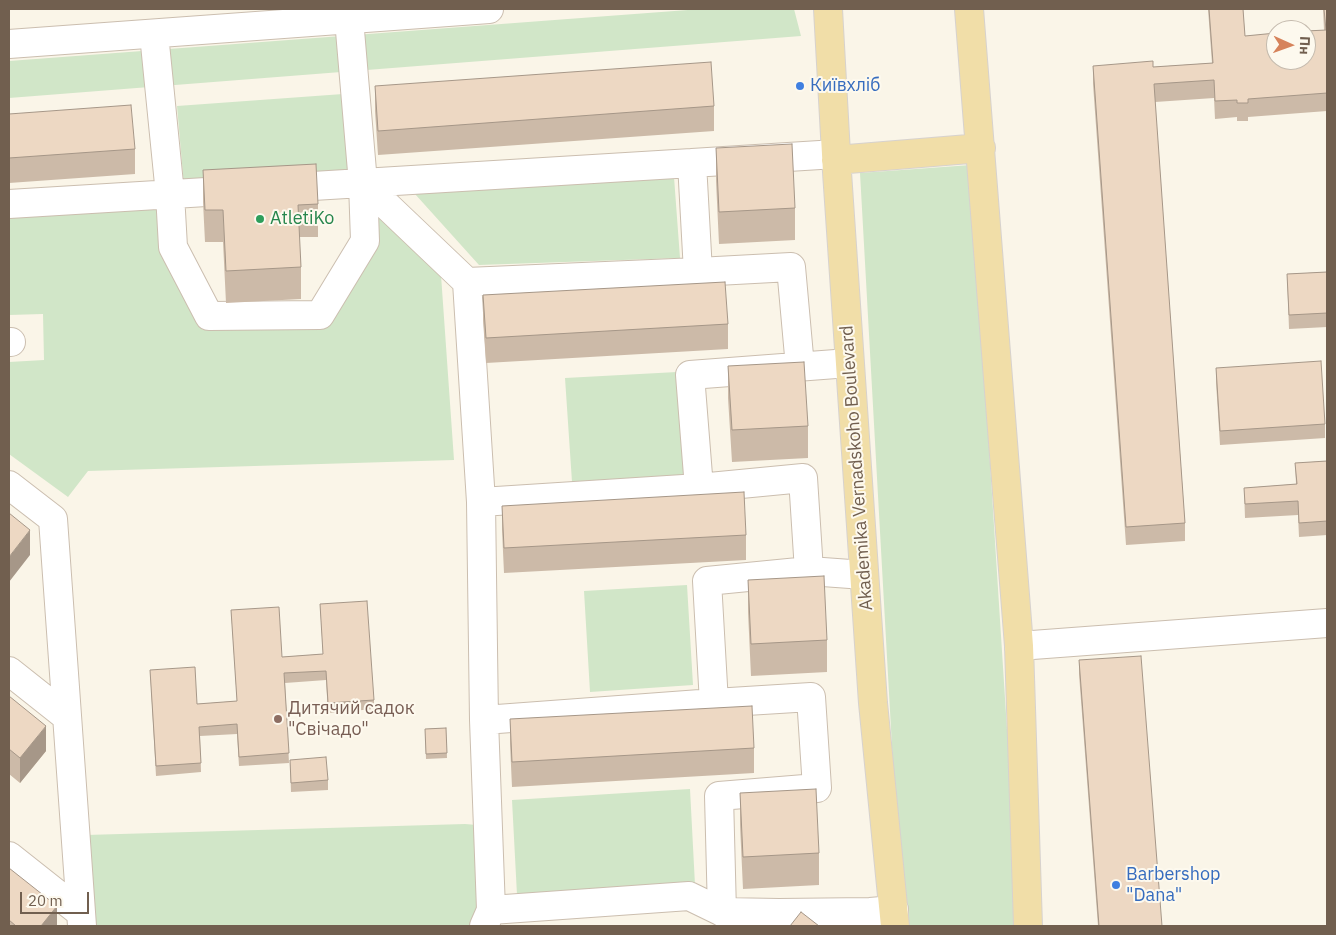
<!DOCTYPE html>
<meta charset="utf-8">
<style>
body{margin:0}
#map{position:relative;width:1336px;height:935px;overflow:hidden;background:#faf5e8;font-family:"IBM Plex Sans",sans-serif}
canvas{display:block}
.frame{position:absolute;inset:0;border:10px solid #715f4f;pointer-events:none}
.north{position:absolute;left:1266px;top:20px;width:50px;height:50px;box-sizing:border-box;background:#fdf9ee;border:1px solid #c5bbae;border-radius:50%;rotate:92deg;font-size:14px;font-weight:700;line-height:20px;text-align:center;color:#715f4f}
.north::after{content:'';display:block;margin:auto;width:18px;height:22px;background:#d6835b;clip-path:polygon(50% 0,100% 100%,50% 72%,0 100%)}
.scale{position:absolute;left:20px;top:892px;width:69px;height:22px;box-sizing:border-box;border:2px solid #715f4f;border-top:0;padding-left:6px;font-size:15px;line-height:18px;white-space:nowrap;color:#715f4f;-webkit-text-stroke:4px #fdf9ee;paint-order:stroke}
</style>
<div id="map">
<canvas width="1336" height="935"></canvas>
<div class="frame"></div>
<div class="north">Пн</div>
<div class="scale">20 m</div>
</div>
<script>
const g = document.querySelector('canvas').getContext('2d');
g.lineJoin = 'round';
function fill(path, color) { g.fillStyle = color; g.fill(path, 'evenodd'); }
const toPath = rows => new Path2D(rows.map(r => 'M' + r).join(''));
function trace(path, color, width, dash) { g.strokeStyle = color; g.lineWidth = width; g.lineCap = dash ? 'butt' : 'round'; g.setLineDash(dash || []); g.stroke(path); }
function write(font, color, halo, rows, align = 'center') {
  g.font = font + ' "IBM Plex Sans",sans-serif'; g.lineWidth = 4; g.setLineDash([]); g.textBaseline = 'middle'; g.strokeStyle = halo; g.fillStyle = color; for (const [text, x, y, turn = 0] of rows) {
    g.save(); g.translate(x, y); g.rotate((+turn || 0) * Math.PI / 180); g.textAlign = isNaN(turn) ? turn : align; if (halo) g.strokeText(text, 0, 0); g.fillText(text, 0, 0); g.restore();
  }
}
fill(toPath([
 [701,9,794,9,801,36,9,98,9,61],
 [343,94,349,173,184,186,177,106],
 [971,165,1019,918,1014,926,902,926,860,173],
 [674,177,680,258,479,265,415,194],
 [157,203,162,255,203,330,327,325,377,208,441,275,454,460,88,471,68,497,9,454,9,362,44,360,43,314,9,315,9,212],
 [677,372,684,475,572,482,565,378],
 [687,585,693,685,590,692,584,591],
 [690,789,695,885,517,895,512,800],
 [465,824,477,825,476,910,470,926,93,926,86,835]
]), '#d1e6c8');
const minor = toPath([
 [154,34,170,194,173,247,209,316,320,315,365,241,363,183,349,19],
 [9,44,489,9],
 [363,183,467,282,698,272],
 [280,188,692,163],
 [9,204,239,190],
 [467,282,481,502,484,720,491,910,484,926],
 [9,342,11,342],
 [849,363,690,375,699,488,803,478,809,571,864,575],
 [800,367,791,267,698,272,692,163,836,154],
 [9,485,53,519,82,926],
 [481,502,699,488],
 [1019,646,1327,623],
 [9,671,67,717],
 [484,720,714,703],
 [9,856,81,913],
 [491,910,689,896,722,912,779,913,870,912,894,910],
 [722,912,719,796,817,788,811,697,714,703,707,581,809,571]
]);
const major = toPath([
 [828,9,837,172,873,703,895,926],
 [969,9,1019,646,1028,926],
 [836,160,981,148]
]);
trace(minor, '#cbbeaf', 30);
trace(major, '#d7d2ce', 30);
trace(minor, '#fff', 28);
trace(major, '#f1dea8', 28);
fill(toPath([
 [1208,9,1243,9,1245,36,1324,30,1323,9,1327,9,1327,111,1248,117,1248,121,1237,121,1237,117,1215,119,1214,98,1155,102,1185,523,1185,541,1126,545,1093,84,1093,66,1153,67,1212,63],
 [375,86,714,106,714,131,378,155,375,111],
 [9,114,135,149,135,174,9,183],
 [716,148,795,208,795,240,719,244,716,181],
 [203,170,318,204,318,237,299,237,301,267,301,299,226,303,223,242,205,242,203,202],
 [1327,272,1327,327,1289,329,1287,274],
 [483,295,728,324,728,349,486,363,483,320],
 [728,366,808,426,808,458,732,462,728,398],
 [1216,368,1325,424,1325,438,1220,445,1216,382],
 [1327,461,1327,535,1299,537,1298,515,1245,518,1244,488,1296,484,1295,463],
 [502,506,746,535,746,560,504,573,502,530],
 [748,580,827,640,827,672,751,676,748,612],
 [320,604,374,700,374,709,328,713,326,680,285,683,289,763,239,766,237,734,200,736,201,772,156,776,150,670,197,704,237,701,231,610,282,657,323,654],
 [1079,660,1162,926,1098,926,1079,674],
 [9,696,46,751,20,783,9,774],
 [510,719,754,748,754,773,512,787,510,744],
 [446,728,447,758,426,759,425,729],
 [290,760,328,780,328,790,291,792],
 [740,793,819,853,819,885,743,889,740,825],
 [9,868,57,926,9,926]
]), '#ccbaa8');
fill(toPath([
 [30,530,30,555,9,582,9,557],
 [46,726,46,751,20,783,20,758],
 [57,906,57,926,41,926]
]), '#a69788');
const building = toPath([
 [1209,9,1243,9,1245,36,1276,33,1276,60,1306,60,1306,31,1326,30,1324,9,1327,9,1327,93,1248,99,1248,103,1237,103,1237,100,1215,101,1214,80,1154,84,1185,523,1126,527,1093,66,1153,61,1153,67,1213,63,1209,9],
 [711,62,714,106,378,131,375,86,711,62],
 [131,105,135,149,9,158,9,114,131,105],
 [792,144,795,208,719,212,716,148,792,144],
 [316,164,318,204,298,205,301,267,226,271,223,210,205,210,203,170,316,164],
 [1327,272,1327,313,1289,315,1287,274,1327,272],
 [725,282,728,324,486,338,483,295,725,282],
 [1321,361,1325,424,1220,431,1216,368,1321,361],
 [804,362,808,426,732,430,728,366,804,362],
 [1327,461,1327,521,1299,523,1298,501,1245,504,1244,488,1297,484,1295,463,1327,461],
 [744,492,746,535,504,548,502,506,744,492],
 [9,513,30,530,9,557,9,513],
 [824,576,827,640,751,644,748,580,824,576],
 [367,601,374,700,328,703,326,671,284,673,289,753,239,757,237,724,199,727,201,763,156,766,150,670,195,667,197,704,237,701,231,610,279,607,282,657,323,654,320,604,367,601],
 [1141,656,1162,926,1099,926,1079,660,1141,656],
 [9,696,46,726,20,758,9,749,9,696],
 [752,706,754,748,512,762,510,719,752,706],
 [446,728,447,753,426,754,425,729,446,728],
 [326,757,328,780,291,783,290,760,326,757],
 [816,789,819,853,743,857,740,793,816,789],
 [9,868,57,906,41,926,16,926,9,920,9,868],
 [801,912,819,926,790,926,801,912]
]);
fill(building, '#edd8c3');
trace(building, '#a69788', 1);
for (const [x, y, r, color] of [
 [800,86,5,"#3f7fe0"],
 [260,219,5,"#2e9e5b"],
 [278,719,5,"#8d6e63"],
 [1116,885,5,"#3f7fe0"]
]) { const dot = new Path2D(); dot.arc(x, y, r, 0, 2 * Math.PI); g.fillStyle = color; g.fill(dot); trace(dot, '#fdf9ee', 2); }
write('18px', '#366cbe', '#fdf9ee', [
 ["Київхліб",810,86],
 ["Barbershop",1126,875],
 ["\"Dana\"",1126,896]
], 'left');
write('18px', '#27864d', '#fdf9ee', [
 ["AtletiKo",270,219]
], 'left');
write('18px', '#715f4f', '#fdf9ee', [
 ["Akademika Vernadskoho Boulevard",857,468,-94]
]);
write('18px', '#785e54', '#fdf9ee', [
 ["Дитячий садок",288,709],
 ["\"Свічадо\"",288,730]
], 'left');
</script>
